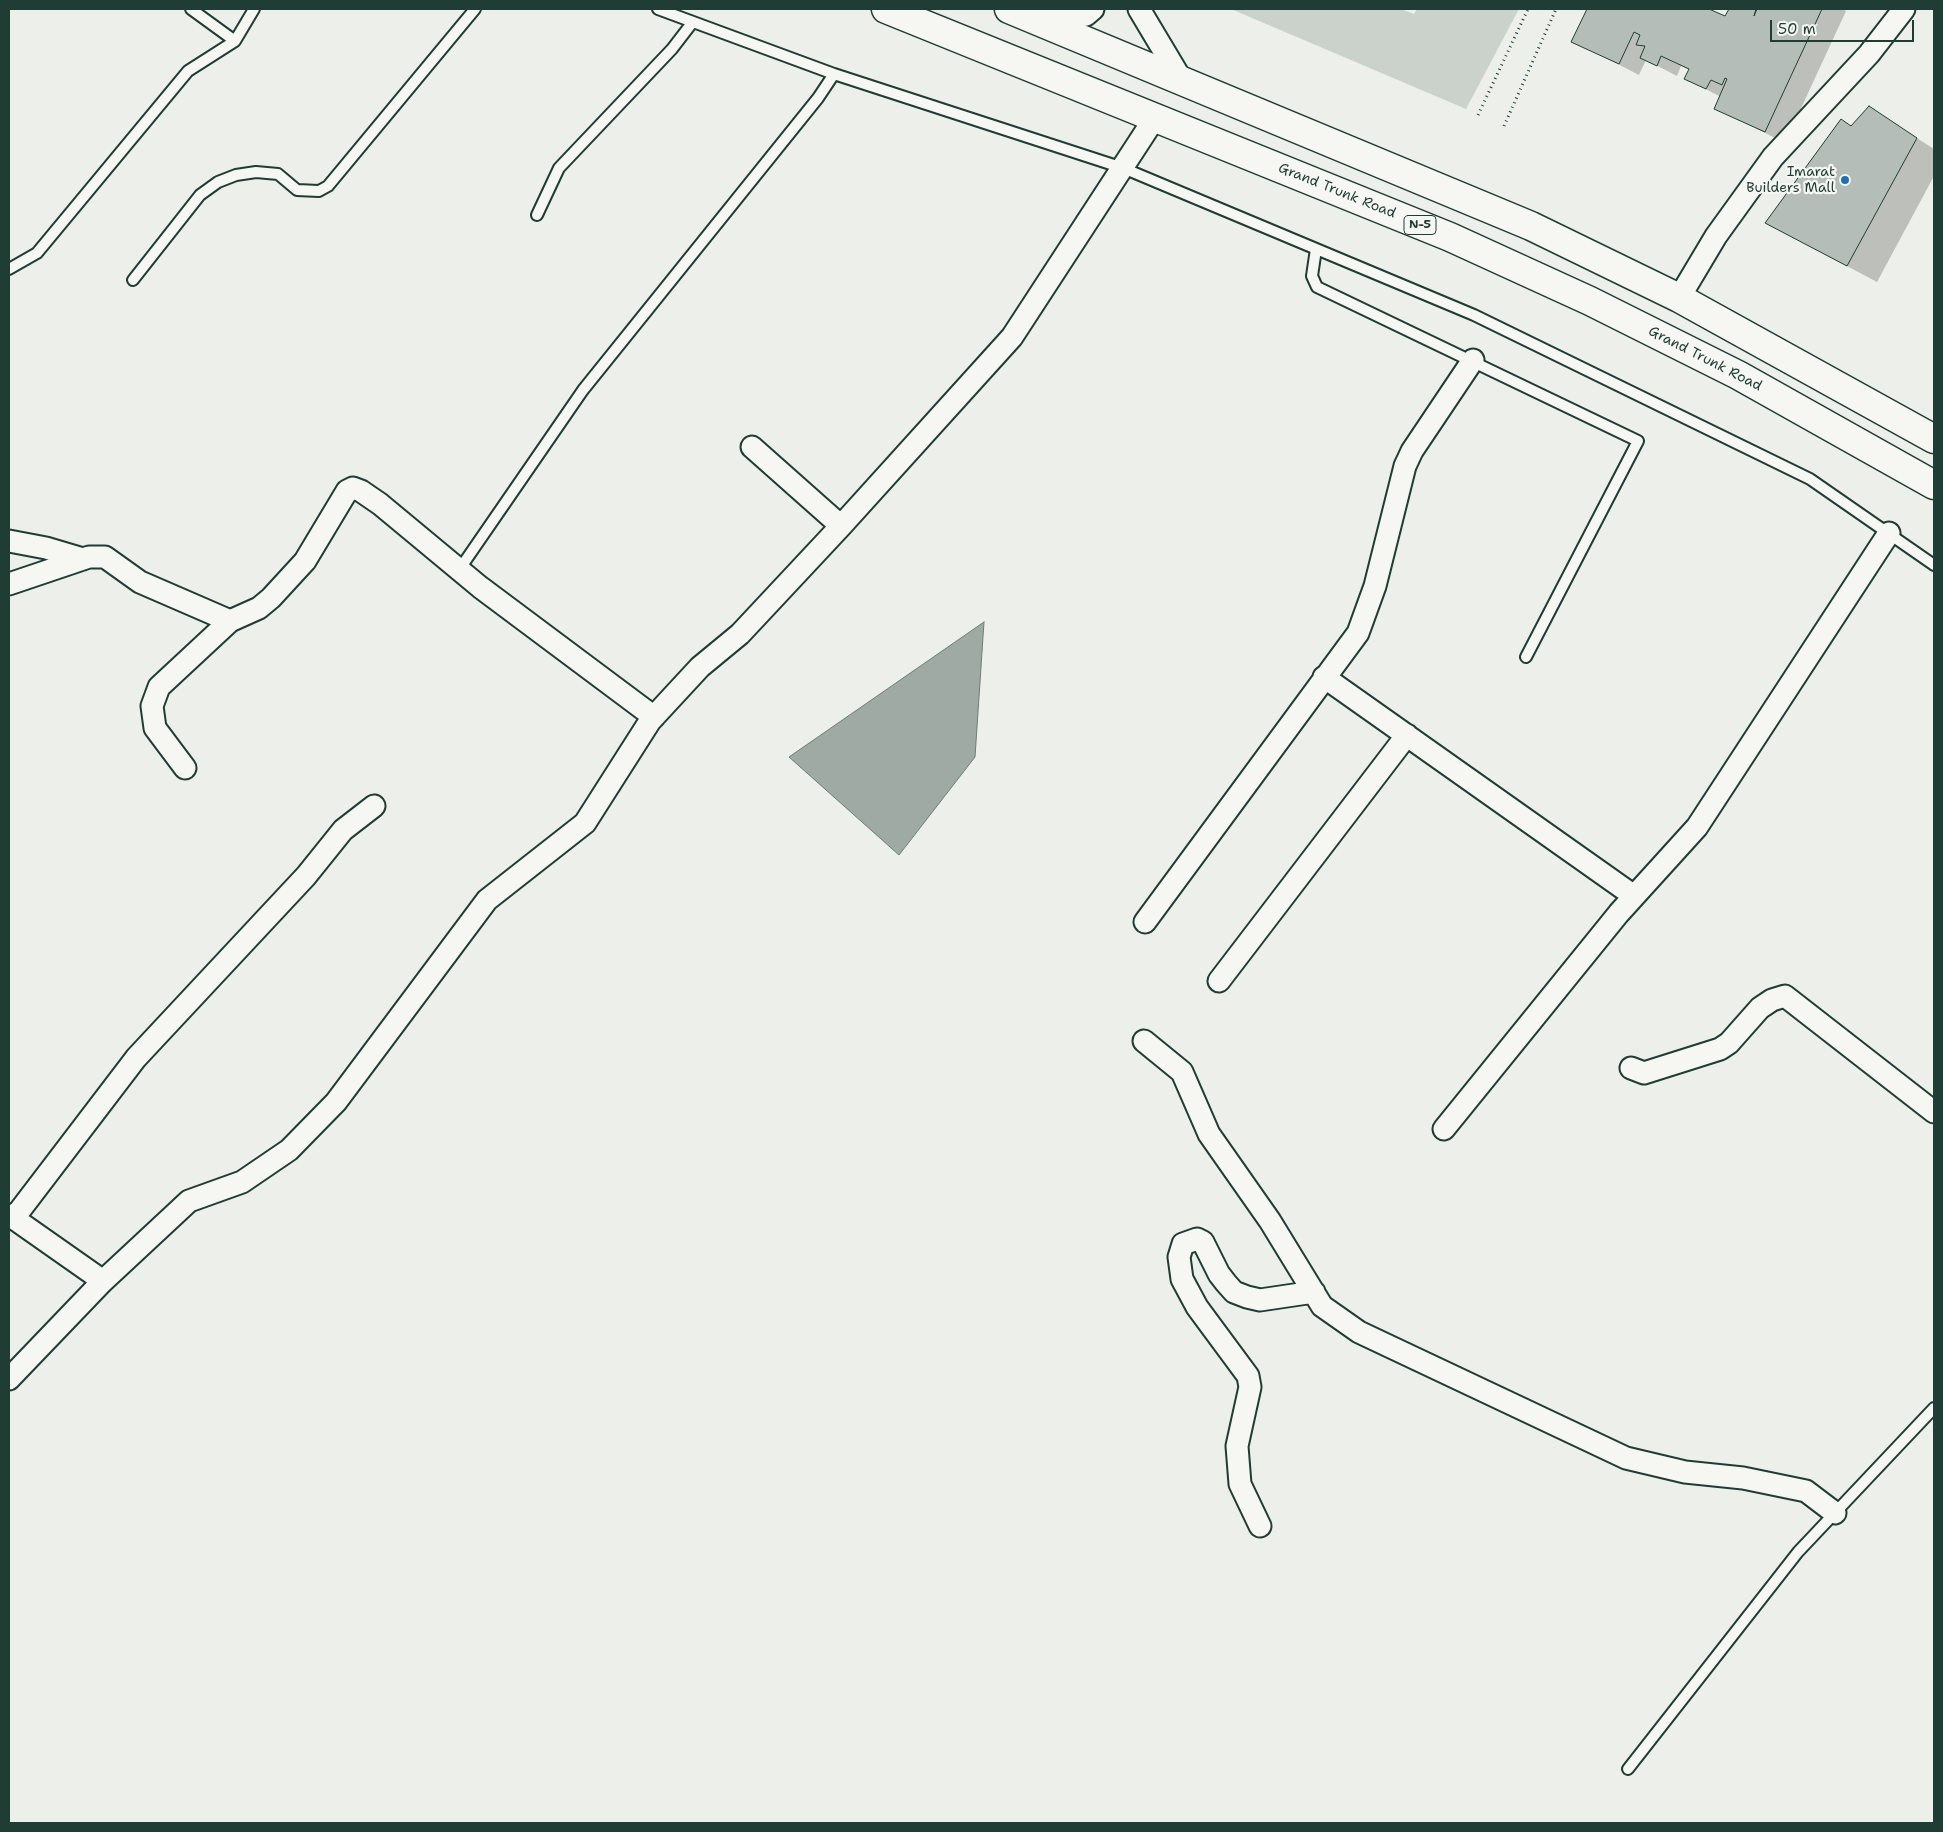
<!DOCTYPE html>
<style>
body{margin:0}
#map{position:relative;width:1943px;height:1832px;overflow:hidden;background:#edefea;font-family:"Shantell Sans",sans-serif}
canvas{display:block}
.frame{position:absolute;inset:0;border:10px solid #1f3d34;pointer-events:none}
.scale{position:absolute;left:1770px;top:20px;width:144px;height:22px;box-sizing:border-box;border:2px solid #1f3d34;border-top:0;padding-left:6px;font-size:15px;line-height:18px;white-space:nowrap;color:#1f3d34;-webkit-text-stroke:4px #f6f6f2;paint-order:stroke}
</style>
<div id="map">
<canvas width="1943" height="1832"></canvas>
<div class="frame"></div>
<div class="scale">50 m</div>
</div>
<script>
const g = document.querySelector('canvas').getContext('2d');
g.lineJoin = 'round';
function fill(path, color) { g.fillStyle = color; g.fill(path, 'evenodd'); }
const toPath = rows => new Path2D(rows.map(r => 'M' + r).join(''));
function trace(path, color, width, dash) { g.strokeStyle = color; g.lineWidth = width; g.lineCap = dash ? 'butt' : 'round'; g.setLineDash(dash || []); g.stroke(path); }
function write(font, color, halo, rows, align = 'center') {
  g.font = font + ' "Shantell Sans",sans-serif'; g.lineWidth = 4.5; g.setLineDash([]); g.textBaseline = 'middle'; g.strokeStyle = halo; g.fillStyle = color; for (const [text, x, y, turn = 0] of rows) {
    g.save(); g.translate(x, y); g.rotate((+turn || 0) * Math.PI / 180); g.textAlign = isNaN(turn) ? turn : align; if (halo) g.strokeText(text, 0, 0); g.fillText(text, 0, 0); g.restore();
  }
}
fill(toPath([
 [1231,9,1401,9,1414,14,1417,9,1519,9,1466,109]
]), '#cbd2cc');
const water = toPath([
 [984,622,975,757,899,855,789,757,984,622]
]);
fill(water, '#9faaa4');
trace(water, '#6c7e77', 1);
fill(toPath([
 [1588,9,1706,9,1726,18,1730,9,1841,9,1846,11,1785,143,1715,108,1721,97,1686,79,1690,70,1681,66,1677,76,1646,60,1639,75,1573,41],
 [1870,108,1934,149,1934,176,1877,282,1796,239,1852,127]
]), '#0003');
const building = toPath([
 [1587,9,1709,9,1725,16,1729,9,1756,9,1754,16,1757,9,1822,9,1765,132,1714,109,1727,79,1725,78,1722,85,1711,80,1706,89,1684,79,1689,69,1661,56,1657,66,1640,58,1645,46,1636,45,1640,35,1634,32,1619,64,1571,42,1587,9],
 [1869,106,1917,138,1847,266,1765,223,1841,119,1851,126,1869,106]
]);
fill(building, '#b4bdb8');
trace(building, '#1f3d34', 1);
const service = toPath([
 [191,9,235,41],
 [658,9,834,74,1123,168,1474,315,1810,479,1934,565],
 [537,215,559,168,672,49,692,23],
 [1316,249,1312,276,1317,287,1638,441,1526,657],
 [9,269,37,253,188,71,235,41,254,9],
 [133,280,200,195,218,182,236,175,256,172,278,174,297,190,319,191,328,186,475,9],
 [459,570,583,390,818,98,834,74],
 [1628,1769,1798,1552,1934,1408]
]);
const minor = toPath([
 [1139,9,1182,81],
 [1039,22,1086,15,1093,9],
 [1679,298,1716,236,1773,157,1869,54,1904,9],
 [752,447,841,526],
 [9,541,46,548,83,559],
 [9,584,89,557,105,557,140,582,230,621,259,608,271,598,305,561,347,491,353,488,361,491,380,504,480,587,654,717],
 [1324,677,1634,896],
 [185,768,155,728,152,706,159,687,230,621],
 [1145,922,1358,633,1375,586,1405,466,1412,451,1473,360],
 [1219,981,1407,735],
 [1144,1041,1182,1072,1209,1134,1270,1221,1322,1306,1359,1332,1626,1458,1685,1472,1743,1478,1806,1491,1835,1513],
 [1631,1068,1644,1073,1720,1049,1729,1043,1760,1008,1772,1000,1785,996,1934,1112],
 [1444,1129,1619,913,1697,827,1889,533],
 [9,1215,103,1281],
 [14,1218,136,1058,306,876,343,830,374,806],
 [9,1379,102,1282,189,1201,242,1182,289,1150,336,1102,487,900,585,823,650,721,700,667,740,634,841,526,1012,337,1156,116],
 [1260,1526,1240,1484,1237,1446,1250,1387,1248,1376,1197,1307,1182,1279,1179,1257,1183,1244,1197,1239,1203,1242,1219,1274,1226,1283,1234,1292,1247,1297,1260,1300,1314,1292]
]);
const trunk = toPath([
 [886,9,1450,237,1590,301,1738,375,1934,485],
 [1009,9,1531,226,1679,298,1934,439]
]);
trace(service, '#1f3d34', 14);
trace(minor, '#1f3d34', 25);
trace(trunk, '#1f3d34', 31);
trace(toPath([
 [1478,115,1528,9],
 [1504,126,1556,9]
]), '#1f3d34', 3, [1, 4]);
trace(service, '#f6f6f2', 10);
trace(minor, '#f6f6f2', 21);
trace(trunk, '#f6f6f2', 28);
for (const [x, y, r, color] of [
 [1845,180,5,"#1f6fb2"]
]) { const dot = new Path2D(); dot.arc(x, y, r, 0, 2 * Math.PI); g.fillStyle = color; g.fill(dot); trace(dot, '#f6f6f2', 2); }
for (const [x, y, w] of [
 [1420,225,32]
]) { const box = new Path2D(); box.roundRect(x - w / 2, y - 9.5, w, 19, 4); g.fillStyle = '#f6f6f2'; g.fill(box); trace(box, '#1f3d34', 1); }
write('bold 12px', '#1f3d34', null, [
 ["N-5",1420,225]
]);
write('14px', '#1f3d34', '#f6f6f2', [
 ["Imarat",1835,172],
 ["Builders Mall",1835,188]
], 'right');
write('14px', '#1f3d34', '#f6f6f2', [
 ["Grand Trunk Road",1337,191,22],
 ["Grand Trunk Road",1705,359,27]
]);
</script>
